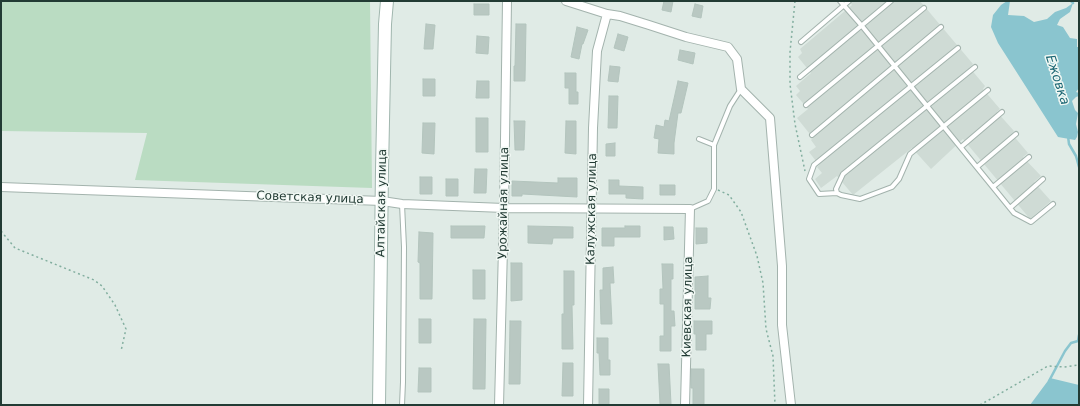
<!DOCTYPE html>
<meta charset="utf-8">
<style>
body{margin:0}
#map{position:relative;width:1080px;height:406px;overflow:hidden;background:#e0ebe6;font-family:"DejaVu Sans",sans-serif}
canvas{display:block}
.frame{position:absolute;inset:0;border:2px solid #223b34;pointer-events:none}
</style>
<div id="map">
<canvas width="1080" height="406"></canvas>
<div class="frame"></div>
</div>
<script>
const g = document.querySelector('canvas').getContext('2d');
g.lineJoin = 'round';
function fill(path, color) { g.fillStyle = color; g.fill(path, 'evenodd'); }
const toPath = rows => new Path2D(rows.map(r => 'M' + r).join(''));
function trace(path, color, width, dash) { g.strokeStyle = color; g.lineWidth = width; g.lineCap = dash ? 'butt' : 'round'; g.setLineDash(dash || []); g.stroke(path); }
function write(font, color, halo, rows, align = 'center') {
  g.font = font + ' "DejaVu Sans",sans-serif'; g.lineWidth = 3; g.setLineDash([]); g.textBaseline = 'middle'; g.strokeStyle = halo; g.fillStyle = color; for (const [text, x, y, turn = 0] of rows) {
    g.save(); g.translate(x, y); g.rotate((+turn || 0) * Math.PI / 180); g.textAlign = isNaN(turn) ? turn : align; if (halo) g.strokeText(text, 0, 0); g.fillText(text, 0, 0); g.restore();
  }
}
fill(toPath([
 [849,1,920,1,973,64,970,68,985,86,983,89,1000,109,997,112,1014,131,1012,134,1028,153,1023,157,1041,176,1034,182,1051,201,1030,219,963,139,931,169,912,148,853,195,837,176,821,188,815,179,822,173,817,167,819,165,809,152,816,147,811,140,813,138,797,118,808,109,796,95,800,91,796,86,811,73,798,57,802,53,800,49,852,5]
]), '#cfdbd5');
fill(toPath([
 [1,1,370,1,372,188,135,180,147,133,1,131]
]), '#badcc2');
fill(toPath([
 [1007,1,1010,1,1008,15,1024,16,1034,22,1047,19,1055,12,1066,8,1073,3,1070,12,1060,19,1057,25,1063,27,1070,38,1077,39,1077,47,1079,47,1078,59,1079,88,1076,92,1079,93,1079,96,1076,97,1072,101,1075,110,1078,113,1076,124,1078,132,1077,137,1075,140,1058,137,998,43,991,27,993,15,1001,5],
 [1050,378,1079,385,1079,405,1030,405]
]), '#8ac5cf');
trace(toPath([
 [1071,1,1073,3],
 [1068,136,1069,144,1076,156,1079,167],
 [1049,381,1065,351,1071,343,1078,341,1079,335]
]), '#8ac5cf', 2.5);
const building = toPath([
 [664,1,673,1,671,12,662,10,664,1],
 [474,4,489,4,489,15,474,15,474,4],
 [695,4,703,6,701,18,692,16,695,4],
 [426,24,435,25,433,49,424,49,426,24],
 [516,24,526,24,525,81,514,81,514,66,515,66,516,24],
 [577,27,588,30,583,44,582,44,579,59,571,57,577,27],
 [618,34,628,37,624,51,614,48,618,34],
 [477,36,489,37,488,54,476,53,477,36],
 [680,50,695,53,693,64,678,60,680,50],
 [610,66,620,67,618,82,608,81,610,66],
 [565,73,576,73,576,92,578,92,578,104,569,104,569,88,565,88,565,73],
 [423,79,435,79,435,96,423,96,423,79],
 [477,81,489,81,489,98,476,98,477,81],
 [678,81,688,83,681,113,678,113,674,143,674,154,658,153,659,139,654,138,656,125,664,127,665,120,669,121,678,81],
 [609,96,618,96,617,128,608,128,609,96],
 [476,118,488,118,488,152,476,152,476,118],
 [514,121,525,121,524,150,515,150,514,121],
 [566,121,576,121,576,154,565,153,566,121],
 [423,123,435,123,434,154,422,153,423,123],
 [615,143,615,156,606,156,606,144,615,143],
 [475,169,487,169,486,193,474,193,475,169],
 [420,177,432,177,432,194,420,194,420,177],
 [558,178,577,178,577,197,522,194,522,196,512,196,512,181,558,183,558,178],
 [446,179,458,179,458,196,446,196,446,179],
 [609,180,619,180,619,186,643,187,643,199,626,198,626,194,609,194,609,180],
 [660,185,675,185,675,195,660,195,660,185],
 [451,226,485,226,484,238,451,238,451,226],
 [528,226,573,227,573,238,553,238,552,244,528,243,528,226],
 [625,226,640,226,640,237,614,237,614,246,602,246,602,228,625,228,625,226],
 [664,227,673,227,674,239,664,240,664,227],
 [696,228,707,228,707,243,696,244,696,228],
 [419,232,433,233,432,299,420,299,420,263,418,262,419,232],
 [511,263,522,263,522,300,511,301,511,263],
 [662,264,673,264,673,279,671,279,671,311,674,311,675,326,671,326,671,351,660,351,660,336,664,336,664,304,660,304,660,289,663,289,662,264],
 [613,267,614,283,610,283,612,324,601,324,600,290,603,290,603,268,613,267],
 [473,270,485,270,485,299,473,299,473,270],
 [564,271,574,271,574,305,572,305,573,349,562,349,562,314,564,314,564,271],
 [708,276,708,298,711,298,710,309,695,309,695,277,708,276],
 [419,319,431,319,431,343,419,343,419,319],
 [474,319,486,319,485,389,473,389,474,319],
 [510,321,521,321,520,384,509,384,510,321],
 [694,321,712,321,712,334,706,334,706,350,696,350,696,334,694,334,694,321],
 [597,338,608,338,608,360,610,360,610,375,600,375,599,353,597,353,597,338],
 [563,363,573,363,573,396,562,396,563,363],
 [658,364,669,364,671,404,660,404,658,364],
 [419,368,431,368,431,392,418,392,419,368],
 [691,369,704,369,704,405,693,405,693,388,691,388,691,369],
 [599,389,609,389,609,405,599,405,599,389]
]);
fill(building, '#b9c8c2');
trace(building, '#b3c4bd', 1);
const service = toPath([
 [840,1,862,26,1014,213,1031,222,1053,204],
 [801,42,849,1],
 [975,67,843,174,836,189,837,193,841,195,860,199,892,187,899,179,910,154,988,90],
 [800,77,891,1],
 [806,105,924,8],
 [812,135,941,27],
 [699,139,714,145],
 [961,147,1002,112],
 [977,167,1016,134],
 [993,187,1029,157],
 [837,193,819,194,809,179,814,165,958,48],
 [1010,208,1043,179],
 [690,209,708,201,714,189,714,145,730,106,741,89],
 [402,405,403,382,404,247,402,204]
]);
const minor = toPath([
 [566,1,607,14,620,16,649,25,686,37,728,47,737,59,741,89,770,118,782,266,782,325,791,405],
 [1,187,382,201,402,204,504,208,690,209,685,405],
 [499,405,504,208,507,1],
 [588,405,593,128,597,51,607,14]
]);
const secondary = toPath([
 [379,405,382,170,385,24,387,1]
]);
trace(service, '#a3b3ad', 6);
trace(minor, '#a3b3ad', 10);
trace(secondary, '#a0b6ae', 14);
trace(toPath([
 [795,1,790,52,790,84,795,124,805,171],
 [718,190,729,195,741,212,757,256,763,283,766,329,773,356,775,405],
 [1,231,15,248,94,280,102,286,115,305,126,329,121,351],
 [980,405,1048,366,1064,367,1079,365]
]), '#82ae9f', 1.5, [2, 3]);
trace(service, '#fff', 4);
trace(minor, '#fff', 8);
trace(secondary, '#fff', 12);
write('12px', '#223b34', '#f1f8f4', [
 ["Советская улица",310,198,2],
 ["Алтайская улица",382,203,-89],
 ["Урожайная улица",504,203,-89],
 ["Калужская улица",592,209,-89],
 ["Киевская улица",688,307,-89]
]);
write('italic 13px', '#1d6875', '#f1f8f4', [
 ["Ежовка",1057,80,72]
]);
</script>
